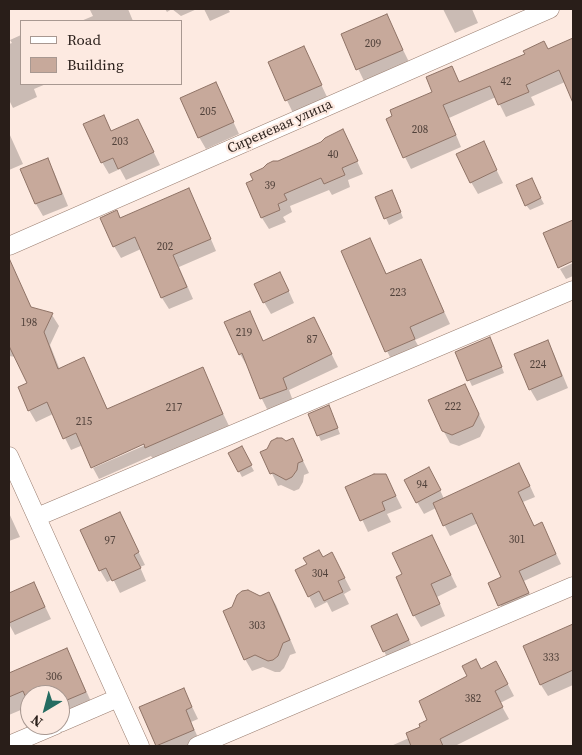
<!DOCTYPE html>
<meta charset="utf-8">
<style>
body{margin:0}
#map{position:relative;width:582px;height:755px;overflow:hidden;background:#fdeae1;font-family:"Source Serif 4",serif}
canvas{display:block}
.frame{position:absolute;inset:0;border:10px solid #291e19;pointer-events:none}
.legend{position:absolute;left:20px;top:20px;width:162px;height:65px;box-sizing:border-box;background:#fdeae1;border:1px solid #a89891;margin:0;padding:6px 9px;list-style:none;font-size:15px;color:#291e19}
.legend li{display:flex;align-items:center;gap:10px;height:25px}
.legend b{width:25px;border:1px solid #a89891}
.north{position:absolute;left:20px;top:685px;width:50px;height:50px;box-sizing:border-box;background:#fdeae1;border:1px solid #a89891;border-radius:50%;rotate:217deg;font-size:14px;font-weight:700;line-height:20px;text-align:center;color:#291e19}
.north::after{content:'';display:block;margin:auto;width:18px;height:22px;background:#256c61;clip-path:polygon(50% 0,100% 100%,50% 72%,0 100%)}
</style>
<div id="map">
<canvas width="582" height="755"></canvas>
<div class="frame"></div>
<ul class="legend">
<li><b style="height:6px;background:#fff"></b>Road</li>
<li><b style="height:14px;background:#c7a99b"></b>Building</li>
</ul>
<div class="north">N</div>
</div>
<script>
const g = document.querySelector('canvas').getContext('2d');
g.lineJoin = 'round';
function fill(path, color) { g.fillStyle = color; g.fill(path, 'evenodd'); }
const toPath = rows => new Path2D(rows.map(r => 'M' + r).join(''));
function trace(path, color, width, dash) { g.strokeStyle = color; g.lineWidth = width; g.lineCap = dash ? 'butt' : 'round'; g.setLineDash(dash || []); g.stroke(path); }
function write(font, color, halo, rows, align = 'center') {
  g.font = font + ' "Source Serif 4",serif'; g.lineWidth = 4.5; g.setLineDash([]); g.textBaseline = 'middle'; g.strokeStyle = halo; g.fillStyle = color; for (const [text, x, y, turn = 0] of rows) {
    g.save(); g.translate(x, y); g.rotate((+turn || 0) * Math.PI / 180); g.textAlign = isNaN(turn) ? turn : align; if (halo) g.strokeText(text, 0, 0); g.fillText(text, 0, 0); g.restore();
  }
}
fill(toPath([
 [94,9,128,9,133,21,81,21,93,16,90,10],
 [165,9,197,9,181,16,172,9,167,12],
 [204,9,228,9,230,12,210,21],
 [443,9,472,9,478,23,455,33],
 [386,15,409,62,364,81,342,35],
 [21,35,21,84,46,84,34,89,37,97,13,108,9,100,9,44,12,43,10,40],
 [573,40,573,95,565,82,531,97,535,105,506,117,496,97,449,118,461,147,411,169,405,157,434,92,451,67,460,83],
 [304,48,327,97,293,113,269,63],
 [215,83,239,134,206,149,199,137],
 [104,117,112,132,138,120,160,165,126,180,120,169,109,174,102,162],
 [343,131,363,174,348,180,350,187,332,195,329,190,290,206,292,212,283,217,286,222,269,229,262,218,279,163,322,143],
 [9,133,23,164,9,170],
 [483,143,503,183,478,194,471,182],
 [47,160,54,172,68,206,43,216,36,204,22,170],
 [534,185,544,204,530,210,526,205],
 [188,190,195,202,216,251,179,267,193,299,169,309,162,298,141,249,121,258,114,246,120,219],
 [395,197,403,218,389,225,377,198],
 [370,240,387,275,420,260,450,324,415,340,421,351,393,363,387,351],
 [573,263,573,276,566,279,560,269],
 [15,275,32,309,52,315,59,326,50,345,60,370,83,359,108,410,202,369,229,426,153,459,151,456,99,479,93,468,150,443,83,445,71,450,53,414,36,422,29,410,28,384,16,357,9,356,9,278],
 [286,285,294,303,271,314,264,302],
 [249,313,264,342,320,331,338,367,289,390,293,401,268,411,262,399,248,365,247,366,240,354],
 [547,342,554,354,568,388,537,401,530,389],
 [493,344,504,373,472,386,456,352],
 [471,397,485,427,480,437,459,446,450,443,443,430],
 [332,413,340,434,321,441,310,415],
 [293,440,309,473,304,475,303,482,299,489,294,491,281,485,278,486,262,453],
 [241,448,254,471,242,477,230,454],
 [525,475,535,497,523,502,534,527,542,524,561,564,524,581,534,604,506,616,490,584,503,578,478,523,450,536,436,508,424,514,417,502,436,481,444,499],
 [347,487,392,488,402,508,387,514,391,522,368,532],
 [9,513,20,537,9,541],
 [120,514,145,565,140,567,146,581,120,593,113,579,107,582,100,570],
 [432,536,457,587,437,597,445,616,421,627,414,615,404,575],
 [322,558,338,565,351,590,344,594,349,604,332,612,327,602,315,608,309,596,308,565],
 [34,583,51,619,15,635,9,624,9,594],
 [269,593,276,605,296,653,290,655,284,668,280,672,275,672,263,667,252,671,245,659,260,597],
 [400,621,412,646,387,657,384,651],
 [573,626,573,685,548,696,541,685],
 [66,650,74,664,93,706,60,721,60,695,30,695,30,706,9,715,9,674],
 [481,670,503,675,514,696,500,703,509,719,455,746,391,746,409,738,429,721,469,677],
 [184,690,198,719,191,722,200,742,191,746,157,746,141,708]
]), '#0003');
const building = toPath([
 [387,14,403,50,356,70,341,34,387,14],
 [573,38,573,103,559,70,526,85,529,92,498,105,490,86,443,105,456,135,403,158,386,119,392,116,390,110,432,92,426,77,452,66,459,82,525,54,523,51,544,41,548,49,573,38],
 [304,46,322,85,285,101,268,62,304,46],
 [216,82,234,122,198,138,180,98,216,82],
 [104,115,111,131,138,119,154,152,118,169,113,158,101,163,83,124,104,115],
 [343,129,358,161,342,168,345,175,324,184,321,178,284,194,287,200,278,204,280,210,261,218,246,183,253,180,250,174,263,168,267,164,273,161,278,161,321,142,325,138,343,129],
 [484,141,497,170,470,183,456,154,484,141],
 [48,158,62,194,35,204,20,169,48,158],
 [532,178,541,198,525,206,516,185,532,178],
 [189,188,211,239,173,255,187,287,161,298,135,237,113,247,100,218,117,210,120,218,189,188],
 [392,190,401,212,384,219,375,197,392,190],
 [573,220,573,261,558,268,543,233,573,220],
 [370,238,386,274,421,259,444,312,410,327,415,339,385,352,341,251,370,238],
 [9,258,31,307,53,313,44,332,58,369,84,357,107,409,203,367,223,414,145,448,144,444,91,468,76,433,63,439,47,402,28,411,18,387,27,383,9,346,9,258],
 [280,272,289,291,263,303,254,284,280,272],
 [250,311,263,341,314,317,332,354,283,378,287,389,260,399,242,353,239,355,224,322,250,311],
 [490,337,502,367,467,381,455,352,490,337],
 [548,340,562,376,529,390,514,354,548,340],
 [465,384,479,414,473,426,452,435,442,431,428,400,465,384],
 [329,405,338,428,317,436,308,414,329,405],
 [277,438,282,438,286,441,293,438,303,461,298,463,297,470,292,477,286,480,273,473,270,474,260,452,267,449,271,441,277,438],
 [242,446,252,465,238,472,228,453,242,446],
 [519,463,530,486,518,492,534,526,542,522,556,554,519,571,529,593,498,606,488,583,501,577,472,513,443,526,433,503,519,463],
 [429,467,441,490,416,503,404,480,429,467],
 [374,474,386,474,396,496,382,502,385,510,360,521,345,487,374,474],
 [120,512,139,552,134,555,141,568,112,581,106,568,99,571,80,530,120,512],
 [432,535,451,575,431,584,440,604,413,616,396,577,402,574,392,553,432,535],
 [319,550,323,557,332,552,345,578,338,581,343,592,324,601,319,591,308,597,295,570,307,564,303,558,319,550],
 [34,582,45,607,9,623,9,593,34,582],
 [248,590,260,596,269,592,290,640,283,643,278,656,273,660,268,661,255,655,244,660,223,611,232,607,237,595,242,591,248,590],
 [397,614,409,640,383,652,371,626,397,614],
 [573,624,573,670,540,685,523,646,573,624],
 [67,648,86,692,60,703,60,695,30,695,30,707,23,691,9,697,9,673,67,648],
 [476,659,481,669,496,661,508,684,495,691,503,707,440,739,443,746,411,746,406,733,420,727,419,724,427,720,419,701,467,676,462,666,476,659],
 [184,688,192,707,186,710,194,730,156,746,139,707,184,688]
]);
fill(building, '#c7a99b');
trace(building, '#8f7366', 1);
const street = toPath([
 [9,246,550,9],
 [9,456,140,746],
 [37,517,573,290],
 [60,723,118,698],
 [9,745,56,725],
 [197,746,573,586]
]);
trace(street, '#9a7e70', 19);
trace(street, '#fff', 18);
write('11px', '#50413a', null, [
 ["209",373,44],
 ["42",506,82],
 ["205",208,112],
 ["208",420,130],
 ["203",120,142],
 ["40",333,155],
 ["39",270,186],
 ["202",165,247],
 ["223",398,293],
 ["198",29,323],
 ["219",244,333],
 ["87",312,340],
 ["224",538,365],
 ["222",453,407],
 ["217",174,408],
 ["215",84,422],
 ["94",422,485],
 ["301",517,540],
 ["97",110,541],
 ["304",320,574],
 ["303",257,626],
 ["333",551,658],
 ["306",54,677],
 ["382",473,699]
]);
write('14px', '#291e19', '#fdeae1', [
 ["Сиреневая улица",280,127,-24]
]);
</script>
